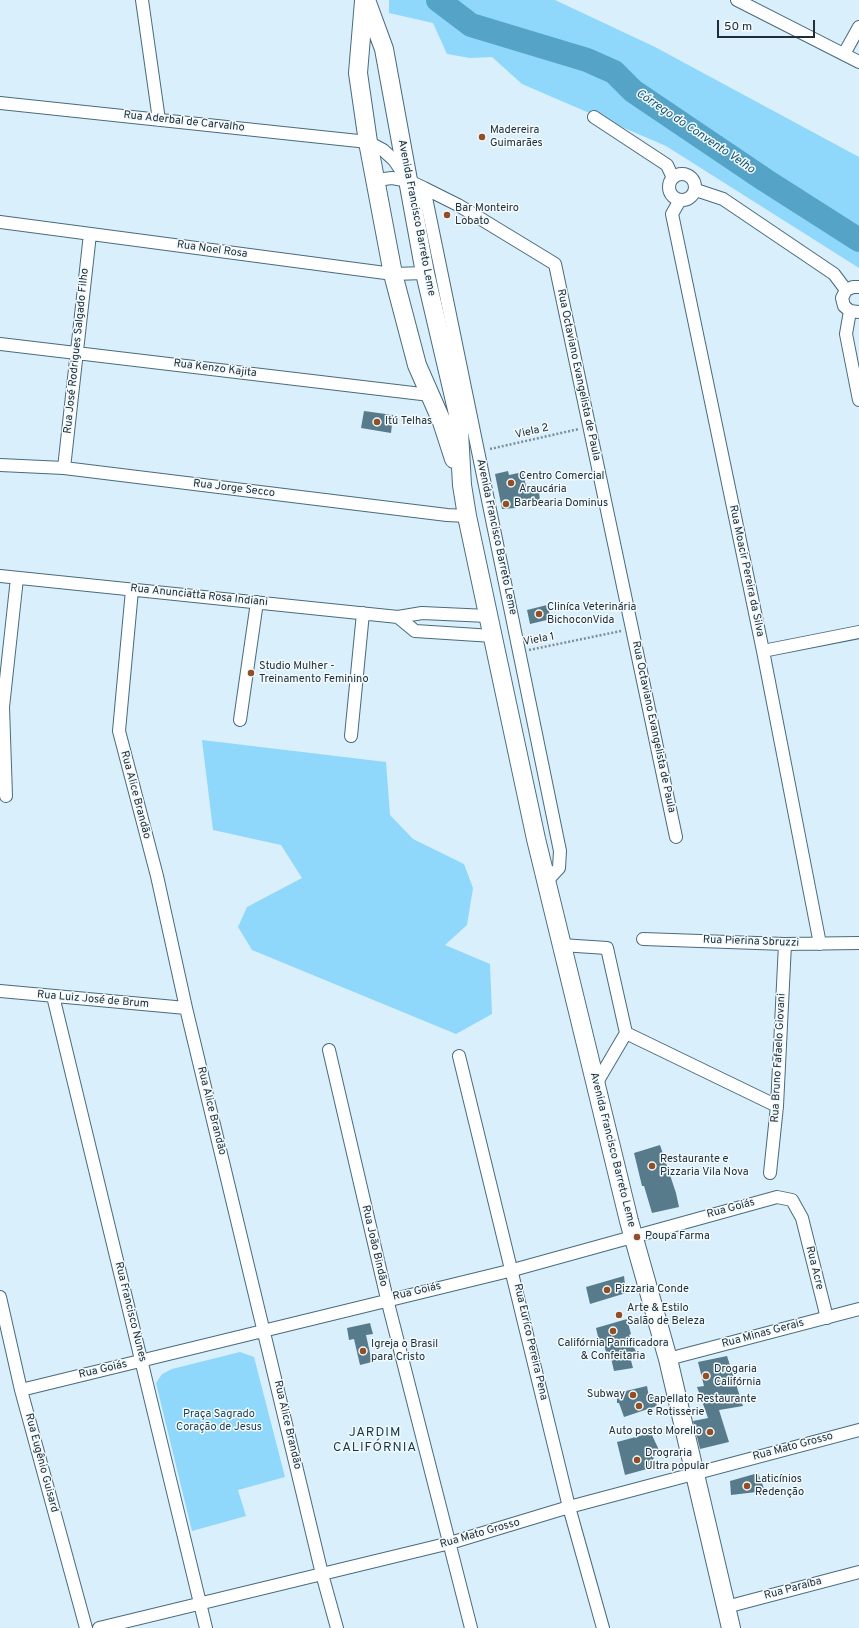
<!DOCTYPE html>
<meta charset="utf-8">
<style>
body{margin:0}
#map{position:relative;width:859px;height:1628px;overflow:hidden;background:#d9effb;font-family:Overpass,sans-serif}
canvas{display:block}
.scale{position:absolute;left:717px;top:20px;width:98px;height:18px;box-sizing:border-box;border:2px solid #202f36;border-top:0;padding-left:5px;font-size:12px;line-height:14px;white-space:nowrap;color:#202f36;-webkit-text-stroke:3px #f2fafe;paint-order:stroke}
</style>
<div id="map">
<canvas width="859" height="1628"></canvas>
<div class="scale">50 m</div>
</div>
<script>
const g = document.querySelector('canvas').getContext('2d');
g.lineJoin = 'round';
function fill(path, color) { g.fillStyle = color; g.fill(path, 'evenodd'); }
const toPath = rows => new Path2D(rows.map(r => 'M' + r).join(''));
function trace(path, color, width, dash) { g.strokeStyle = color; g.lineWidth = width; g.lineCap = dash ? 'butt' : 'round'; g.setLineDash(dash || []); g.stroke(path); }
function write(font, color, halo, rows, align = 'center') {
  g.font = font + ' Overpass,sans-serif'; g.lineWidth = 3; g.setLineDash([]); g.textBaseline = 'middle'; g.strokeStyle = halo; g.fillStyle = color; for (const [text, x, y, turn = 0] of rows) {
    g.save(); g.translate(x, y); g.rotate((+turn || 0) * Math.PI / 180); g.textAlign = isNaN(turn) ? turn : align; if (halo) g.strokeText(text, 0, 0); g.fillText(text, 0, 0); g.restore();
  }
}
fill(toPath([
 [389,0,555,0,655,47,859,157,859,268,666,146,522,84,492,57,470,58,447,54,433,23,389,13],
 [202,740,386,762,390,815,413,839,464,864,473,888,467,925,445,945,490,964,492,1014,456,1034,252,950,238,927,247,907,302,878,281,845,213,830],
 [240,1352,254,1357,285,1477,238,1490,246,1516,192,1531,156,1383,162,1374,172,1369]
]), '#8fd8fc');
trace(toPath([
 [438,0,471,25,587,60,614,72,633,91,765,180,859,240]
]), '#55a4c8', 24);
fill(toPath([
 [364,411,393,415,391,433,361,428],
 [508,471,509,475,523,472,527,491,539,492,540,501,514,505,516,508,502,509,495,474],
 [547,605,551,619,530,624,527,610],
 [660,1145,676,1193,679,1207,652,1213,644,1186,642,1186,634,1153],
 [624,1276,626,1293,590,1304,586,1287],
 [627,1319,631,1334,629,1335,636,1352,629,1353,633,1368,614,1371,611,1358,608,1359,603,1341,599,1341,596,1328],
 [370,1323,373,1334,366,1335,372,1362,360,1365,354,1339,349,1340,347,1328],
 [727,1356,743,1406,719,1410,729,1442,700,1449,693,1421,708,1418,697,1387,704,1386,698,1362],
 [647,1386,649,1397,654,1395,657,1406,624,1417,619,1403,617,1403,617,1393],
 [651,1433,659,1450,647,1469,625,1475,617,1442],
 [758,1473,765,1491,731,1495,730,1481]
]), '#587b8c');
const minor = toPath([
 [142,0,159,120],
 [737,0,859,62],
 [844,54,859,27],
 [0,103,368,142,383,150,394,160,405,176],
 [594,117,667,165,673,178],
 '669 187a13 13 0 1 1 26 0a13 13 0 1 1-26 0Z',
 [376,180,392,178,409,181,424,188,458,205,555,264,676,837],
 [424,188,560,851,559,868,546,882],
 [696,190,723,199,834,274,846,290],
 [680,200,672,214,763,651,820,944],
 [0,222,393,274,425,273],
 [859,287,853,287,846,290,842,298,844,306,850,311,859,312],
 [850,311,846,334,859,400],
 [0,344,430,395],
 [0,465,64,468,447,515,467,516],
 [64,468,90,234],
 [0,576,398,617,422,613,488,616],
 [132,590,119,731,157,876,186,1008,322,1574,337,1628],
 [398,617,415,631,493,636],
 [763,651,859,632],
 [240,720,257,602],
 [351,736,363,613],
 [6,796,3,707,17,578],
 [643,939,785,944,859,943],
 [561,945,607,948,626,1033,596,1084],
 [0,991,186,1008],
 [53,996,206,1628],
 [626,1033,777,1106],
 [329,1050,387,1299,471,1628],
 [459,1056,569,1507,603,1628],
 [770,1173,777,1106,785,944],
 [0,1297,21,1390,86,1628],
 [668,1359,859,1309],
 [21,1390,513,1270,777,1197,792,1200,802,1218,827,1318],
 [726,1607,859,1572],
 [99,1628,450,1543,569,1507,859,1430]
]);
const primary = toPath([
 [366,0,384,49,425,273,458,414,462,485,467,516,536,839,629,1221,668,1359,731,1628],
 [364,1,358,73,368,142,393,274,417,365,442,422,454,459]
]);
trace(minor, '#496b7c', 14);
trace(primary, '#496b7c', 20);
trace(toPath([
 [490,449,579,429],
 [529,650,621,631]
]), '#7d9099', 2.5, [2, 2]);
trace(minor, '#fff', 12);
trace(primary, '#fff', 18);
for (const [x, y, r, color] of [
 [482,137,4,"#934e23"],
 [447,215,4,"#934e23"],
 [377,422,4,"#934e23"],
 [511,483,4,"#934e23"],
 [506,504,4,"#934e23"],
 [539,614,4,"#934e23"],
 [251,673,4,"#934e23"],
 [652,1166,4,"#934e23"],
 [637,1237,4,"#934e23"],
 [607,1290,4,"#934e23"],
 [619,1315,4,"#934e23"],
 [613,1331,4,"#934e23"],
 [363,1351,4,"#934e23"],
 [706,1376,4,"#934e23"],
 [633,1395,4,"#934e23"],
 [639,1406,4,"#934e23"],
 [710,1432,4,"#934e23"],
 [637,1460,4,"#934e23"],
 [747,1486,4,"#934e23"]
]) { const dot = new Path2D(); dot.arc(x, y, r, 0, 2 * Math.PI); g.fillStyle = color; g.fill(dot); trace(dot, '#f2fafe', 1.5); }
write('11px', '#202f36', '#f2fafe', [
 ["Rua Aderbal de Carvalho",184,122,6],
 ["Avenida Francisco Barreto Leme",416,218,79],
 ["Rua Noel Rosa",212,250,8],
 ["Rua José Rodrigues Salgado Filho",77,351,-84],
 ["Rua Kenzo Kajita",215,369,7],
 ["Rua Octaviano Evangelista de Paula",578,375,78],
 ["Viela 2",532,432,-13],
 ["Rua Jorge Secco",234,489,7],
 ["Avenida Francisco Barreto Leme",496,537,78],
 ["Rua Moacir Pereira da Silva",746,571,78],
 ["Rua Anunciatta Rosa Indiani",199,596,6],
 ["Viela 1",539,640,-11],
 ["Rua Octaviano Evangelista de Paula",653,727,78],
 ["Rua Alice Brandão",135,795,75],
 ["Rua Pierina Sbruzzi",751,942,2],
 ["Rua Luiz José de Brum",93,1000,5],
 ["Rua Bruno Fafaelo Giovani",779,1058,-87],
 ["Rua Alice Brandão",211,1111,76],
 ["Avenida Francisco Barreto Leme",612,1150,76],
 ["Rua Goiás",731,1209,-15],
 ["Rua João Bindão",374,1246,77],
 ["Rua Acre",814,1268,76],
 ["Rua Goiás",417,1292,-13],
 ["Rua Francisco Nunes",130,1312,76],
 ["Rua Minas Gerais",763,1334,-15],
 ["Rua Euríco Pereira Pena",530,1342,77],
 ["Rua Goiás",103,1370,-13],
 ["Rua Alice Brandão",287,1425,77],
 ["Rua Mato Grosso",793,1447,-15],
 ["Rua Eugênio Guisard",41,1463,75],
 ["Rua Mato Grosso",480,1534,-16],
 ["Rua Paraíba",793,1589,-15]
]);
write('11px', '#202f36', '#f2fafe', [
 ["Madereira",490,131],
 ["Guimarães",490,144],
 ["Bar Monteiro",455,209],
 ["Lobato",455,222],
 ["Itú Telhas",385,422],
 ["Centro Comercial",519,477],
 ["Araucária",519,490],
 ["Barbearia Dominus",514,504],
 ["Cliníca Veterinária",547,608],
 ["BichoconVida",547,621],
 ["Studio Mulher -",259,667],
 ["Treinamento Feminino",259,680],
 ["Restaurante e",660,1160],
 ["Pizzaria Vila Nova",660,1173],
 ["Poupa Farma",645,1237],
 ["Pizzaria Conde",615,1290],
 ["Arte & Estilo",627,1309],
 ["Salão de Beleza",627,1322],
 ["Califórnia Panificadora",613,1344,"center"],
 ["& Confeitaria",613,1357,"center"],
 ["Igreja o Brasil",371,1345],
 ["para Cristo",371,1358],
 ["Drogaria",714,1370],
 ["Califórnia",714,1383],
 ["Subway",625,1395,"right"],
 ["Capellato Restaurante",647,1400],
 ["e Rotisserie",647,1413],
 ["Auto posto Morello",702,1432,"right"],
 ["Drograria",645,1454],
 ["Ultra popular",645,1467],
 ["Laticínios",755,1480],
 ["Redenção",755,1493]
], 'left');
write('11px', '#1b3f4f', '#f2fafe', [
 ["Praça Sagrado",219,1415],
 ["Coração de Jesus",219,1428]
]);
write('italic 12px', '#13536c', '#f2fafe', [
 ["Córrego do Convento Velho",695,132,34]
]);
g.letterSpacing = '1px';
write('13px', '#143645', '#f2fafe', [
 ["JARDIM",375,1433],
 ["CALIFÓRNIA",375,1448]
]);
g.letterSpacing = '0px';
</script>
